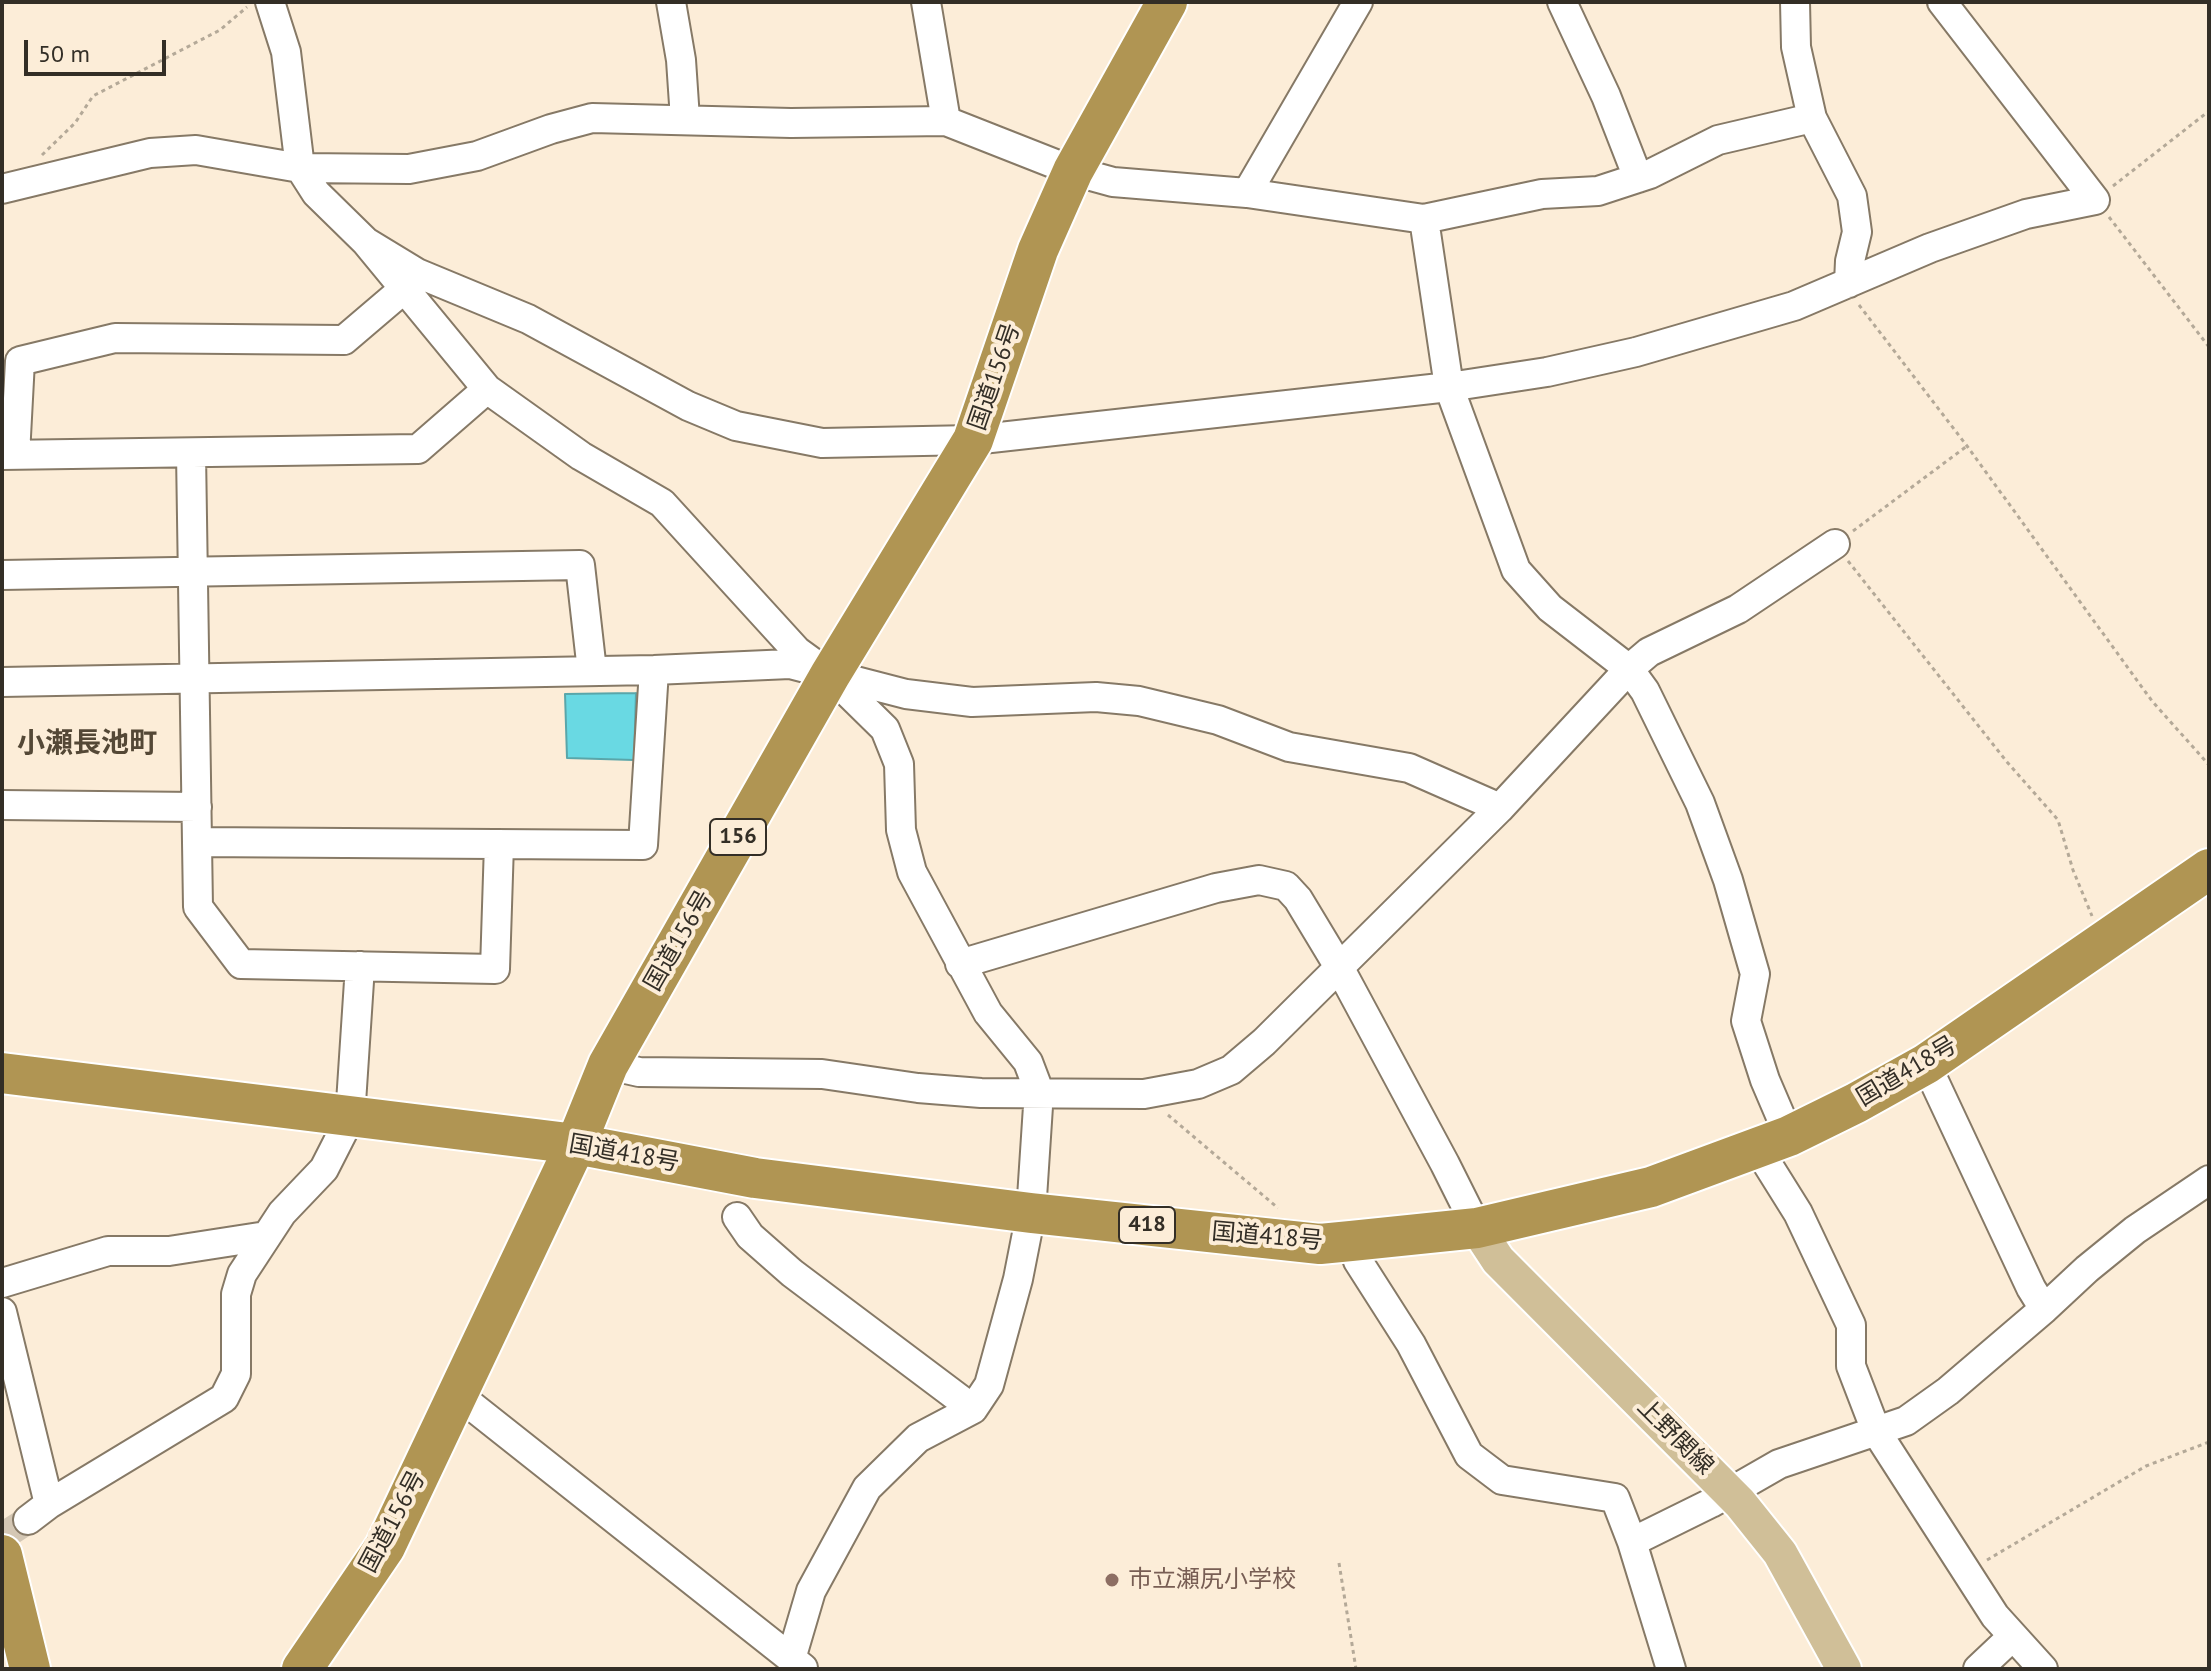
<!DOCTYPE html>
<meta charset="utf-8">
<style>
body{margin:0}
#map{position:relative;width:2211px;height:1671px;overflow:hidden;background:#fcedd8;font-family:"PT Sans",sans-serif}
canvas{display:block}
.frame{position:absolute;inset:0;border:4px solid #332e26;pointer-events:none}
.scale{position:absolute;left:24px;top:40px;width:142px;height:36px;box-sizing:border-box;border:4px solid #332e26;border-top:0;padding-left:10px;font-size:24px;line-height:28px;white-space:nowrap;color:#332e26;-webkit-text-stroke:6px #fcedd8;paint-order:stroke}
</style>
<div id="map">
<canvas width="2211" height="1671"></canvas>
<div class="frame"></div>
<div class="scale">50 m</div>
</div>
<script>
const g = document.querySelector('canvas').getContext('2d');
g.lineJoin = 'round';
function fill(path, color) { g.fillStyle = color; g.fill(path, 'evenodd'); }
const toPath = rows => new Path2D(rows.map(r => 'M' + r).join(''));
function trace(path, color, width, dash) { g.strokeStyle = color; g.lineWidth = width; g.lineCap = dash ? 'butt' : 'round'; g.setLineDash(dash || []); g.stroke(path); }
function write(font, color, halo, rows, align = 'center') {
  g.font = font + ' "PT Sans","Noto Sans JP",sans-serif'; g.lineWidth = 8; g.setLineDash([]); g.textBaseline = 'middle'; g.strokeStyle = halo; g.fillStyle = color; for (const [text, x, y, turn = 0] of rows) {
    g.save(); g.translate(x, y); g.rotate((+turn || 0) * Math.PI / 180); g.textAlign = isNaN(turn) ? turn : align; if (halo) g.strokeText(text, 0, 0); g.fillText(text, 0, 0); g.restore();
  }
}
const water = toPath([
 [636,693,634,760,567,758,565,694,636,693]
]);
fill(water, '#69d9e3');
trace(water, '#59a6aa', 2);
trace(toPath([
 [2,1537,28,1520]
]), '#d4c7b4', 28, [28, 14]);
const minor = toPath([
 [270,2,286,52,300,168,316,193,366,242,487,389,581,456,662,503,797,651,830,675,885,729,899,764,901,830,912,872,988,1013,1028,1062,1039,1091,1031,1213,1018,1279,989,1385,973,1409,918,1438,867,1488,811,1591,791,1659],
 [671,2,681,60,685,119],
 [926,2,946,121],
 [1562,2,1606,96,1638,178],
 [1795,2,1796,47,1812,118,1852,196,1857,232,1850,261,1849,283],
 [2,189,150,153,196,150,300,168,409,169,477,156,551,129,592,118,791,123,946,121,1073,171,1113,182,1247,193,1424,219,1449,387,1516,570,1550,608,1629,669,1649,652,1738,609,1835,544],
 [1247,193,1358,2],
 [1424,219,1542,194,1598,191,1650,174,1718,140,1812,118],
 [366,242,417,273,528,319,688,406,736,426,822,443,973,440,1449,387,1547,372,1636,352,1794,306,1930,248,2026,214,2095,200,1942,2],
 [191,453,198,907,241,964,495,969,499,844],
 [2,455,418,449,487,389],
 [15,455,20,361,115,338,344,340,405,288],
 [2,575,580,565,592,671],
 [2,682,654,670,790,664,906,694,972,702,1096,697,1139,701,1218,720,1289,747,1409,768,1500,808],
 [2,805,197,807],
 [197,842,643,845,654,670],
 [960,964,1216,888,1259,880,1286,886,1298,899,1339,967,1445,1164,1477,1228],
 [1926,1064,2031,1288,2044,1309],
 [608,1065,639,1072,822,1074,918,1088,981,1093,1144,1094,1198,1084,1231,1070,1264,1042,1500,808,1629,669,1645,691,1700,803,1728,880,1755,974,1746,1021,1765,1080,1789,1136],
 [1758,1149,1798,1213,1851,1325,1851,1366,1876,1431,1995,1616,2043,1669],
 [737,1217,750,1236,792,1273,973,1409],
 [1351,1241,1358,1261,1411,1344,1469,1455,1502,1480,1615,1498,1632,1542,1671,1669],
 [2,1283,108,1251,169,1251,266,1236],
 [2,1312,49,1504],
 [458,1395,803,1668],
 [28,1520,49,1504,224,1398,236,1374,236,1294,242,1274,282,1213,324,1169,350,1118,360,966],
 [1632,1542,1711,1503,1779,1464,1906,1421,1948,1391,2044,1309,2087,1269,2135,1230,2209,1180],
 [1978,1669,2013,1636]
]);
const major = toPath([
 [1477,1228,1498,1260,1740,1503,1780,1553,1844,1669]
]);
const highway = toPath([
 [2,1073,576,1144,755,1178,1031,1213,1320,1244,1351,1241,1477,1228,1651,1187,1789,1136,1856,1103,1926,1064,2209,869],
 [2,1555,30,1669],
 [302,1669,385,1547,576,1144,608,1065,830,675,973,440,1038,250,1073,171,1167,2]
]);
trace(minor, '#867966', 32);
trace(major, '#fff', 38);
trace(highway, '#fff', 44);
trace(toPath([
 [42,155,75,123,93,96,220,30,247,7],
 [2113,186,2209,111],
 [2109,217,2209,347],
 [1859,305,1967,446,2152,701,2209,765],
 [1853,531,1967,446],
 [1848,561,2007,762,2058,820,2073,870,2092,916],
 [1168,1115,1278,1208],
 [1987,1560,2146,1466,2209,1442],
 [1339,1563,1356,1669]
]), '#b4a998', 3, [4, 4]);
trace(minor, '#fff', 28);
trace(major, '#d0bf98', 34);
trace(highway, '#b09553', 40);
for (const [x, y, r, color] of [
 [1112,1580,8,"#8d6e63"]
]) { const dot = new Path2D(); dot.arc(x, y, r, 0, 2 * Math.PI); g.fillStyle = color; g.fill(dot); trace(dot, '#fcedd8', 3); }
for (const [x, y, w] of [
 [738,837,56],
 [1147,1225,56]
]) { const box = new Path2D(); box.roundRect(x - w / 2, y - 18, w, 36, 6); g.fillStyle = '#fcedd8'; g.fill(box); trace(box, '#332e26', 2); }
write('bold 22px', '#332e26', null, [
 ["156",738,837],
 ["418",1147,1225]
]);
write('24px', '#332e26', '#fcedd8', [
 ["国道156号",995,377,-71],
 ["国道156号",679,941,-60],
 ["国道418号",1907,1072,-31],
 ["国道418号",624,1154,10],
 ["国道418号",1267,1237,5],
 ["上野関線",1675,1437,45],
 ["国道156号",393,1522,-62]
]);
write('24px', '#785e54', '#fcedd8', [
 ["市立瀬尻小学校",1128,1580]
], 'left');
write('bold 28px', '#544836', '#fcedd8', [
 ["小瀬長池町",87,744]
]);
</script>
